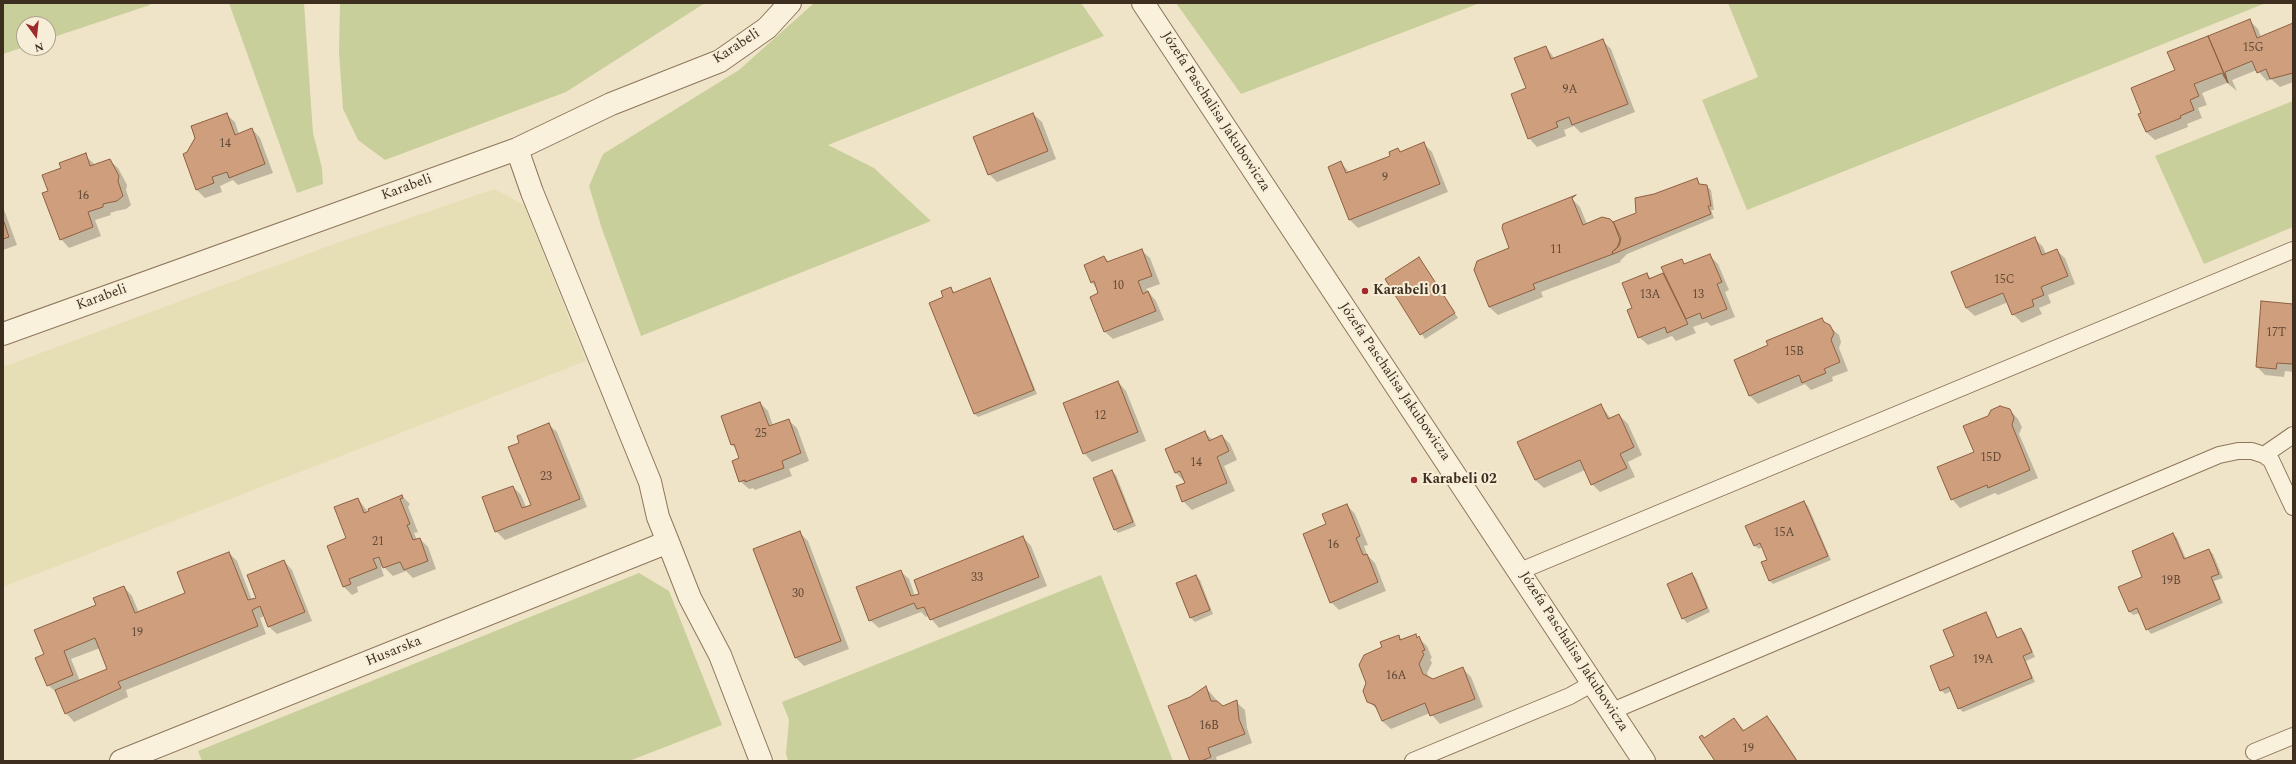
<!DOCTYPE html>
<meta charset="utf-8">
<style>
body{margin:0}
#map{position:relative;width:2296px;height:764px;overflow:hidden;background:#f0e4c8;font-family:Spectral,serif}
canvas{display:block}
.frame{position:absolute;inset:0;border:4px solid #3d2e20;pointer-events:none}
.north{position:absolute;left:16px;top:16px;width:40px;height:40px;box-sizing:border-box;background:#f7eed8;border:1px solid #ada18e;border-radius:50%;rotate:165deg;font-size:11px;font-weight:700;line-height:16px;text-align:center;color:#3d2e20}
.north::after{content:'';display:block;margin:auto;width:14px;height:18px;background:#9e2a2b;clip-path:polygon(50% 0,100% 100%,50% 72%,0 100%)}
</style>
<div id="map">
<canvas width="2296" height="764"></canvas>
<div class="frame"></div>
<div class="north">N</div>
</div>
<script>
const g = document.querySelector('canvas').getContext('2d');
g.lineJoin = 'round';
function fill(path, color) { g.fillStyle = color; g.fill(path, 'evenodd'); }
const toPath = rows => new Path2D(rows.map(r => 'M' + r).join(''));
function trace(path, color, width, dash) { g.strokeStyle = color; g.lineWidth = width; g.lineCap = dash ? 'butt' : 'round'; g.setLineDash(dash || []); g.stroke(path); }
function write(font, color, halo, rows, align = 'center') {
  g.font = font + ' Spectral,serif'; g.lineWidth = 4; g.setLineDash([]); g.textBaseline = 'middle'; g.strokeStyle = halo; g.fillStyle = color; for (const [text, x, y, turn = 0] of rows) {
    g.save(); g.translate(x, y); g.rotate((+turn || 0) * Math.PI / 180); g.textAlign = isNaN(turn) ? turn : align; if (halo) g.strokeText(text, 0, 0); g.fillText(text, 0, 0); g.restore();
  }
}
fill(toPath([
 [494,189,524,205,586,361,3,587,3,367,334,244]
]), '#e6deb5');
fill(toPath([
 [3,3,149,3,150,5,48,39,48,24,24,24,24,47,3,54],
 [229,3,304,3,313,133,322,168,323,184,297,193],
 [340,3,705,3,566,92,385,160,358,140,343,109,339,52],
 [814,3,1081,3,1104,36,828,145,874,168,931,221,641,336,602,229,589,186,603,154,739,70],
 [1176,3,1480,3,1241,94],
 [1728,3,2266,3,1747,210,1702,100,1758,77],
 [2293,101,2293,227,2204,264,2155,156],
 [639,573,669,591,722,725,629,761,202,761,198,751],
 [1101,575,1173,761,788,761,786,754,789,720,782,702]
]), '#c9cf9b');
fill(toPath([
 [2249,20,2258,29,2261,37,2293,24,2293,82,2280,87,2271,79,2267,81,2257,70,2232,80,2237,91,2227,83,2202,93,2207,105,2198,108,2202,118,2187,124,2188,127,2155,140,2146,132,2139,114,2176,71],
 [1603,41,1611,49,1635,112,1581,133,1574,126,1564,130,1566,136,1537,147,1529,138,1527,88,1546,47,1555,59],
 [226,114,235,122,239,134,252,129,260,138,273,173,238,185,233,180,220,186,222,192,205,198,197,190,188,153,196,138],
 [1033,114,1042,122,1056,159,997,182,989,174],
 [1423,143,1432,152,1448,192,1358,228,1350,220,1341,163,1350,173,1392,157,1398,149,1401,152],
 [85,155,95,165,109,160,118,168,127,185,126,190,131,205,126,209,116,211,110,213,111,215,95,220,101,236,69,248,61,239,49,191,62,168],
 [1696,179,1701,185,1706,186,1711,190,1714,210,1711,210,1714,218,1627,254,1620,261,1621,262,1541,292,1543,297,1498,315,1489,307,1510,248,1571,198,1580,207,1587,224,1616,226,1638,214,1654,195],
 [3,207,17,245,3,250],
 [2035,239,2043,247,2046,254,2056,250,2065,258,2075,284,2048,295,2051,303,2039,308,2042,314,2022,323,2013,314,2008,302,1975,316,1966,308],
 [1141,250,1150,258,1160,284,1146,289,1156,301,1164,320,1113,339,1104,331,1100,294,1092,282,1104,257,1109,262],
 [1710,256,1718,264,1729,290,1725,292,1735,317,1711,326,1707,322,1693,327,1696,333,1676,341,1672,336,1648,345,1639,337,1633,309,1647,274,1652,279,1665,274,1681,260,1686,265],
 [1419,258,1458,318,1425,339,1386,279],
 [989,280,993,284,1037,394,978,417,974,413,944,298,950,288,955,293],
 [2293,305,2293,372,2285,371,2284,377,2265,375,2257,367],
 [1821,319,1839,335,1841,342,1839,348,1848,371,1832,377,1833,381,1811,390,1805,384,1758,404,1749,395,1770,346],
 [1118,382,1126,391,1146,441,1092,462,1084,453],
 [760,403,768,411,773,426,788,420,797,428,809,461,789,469,792,476,755,490,753,488,749,489,740,481,740,458,737,449,732,445,722,417],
 [1601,405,1611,419,1619,415,1628,424,1642,455,1628,462,1635,477,1600,492,1592,484,1585,470,1544,488,1535,480],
 [2010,410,2018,419,2022,427,2019,434,2038,478,1998,495,1995,493,1960,508,1952,499,1975,452],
 [548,424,557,432,587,507,505,540,496,531,513,487,521,495,526,507,532,506,521,444],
 [1205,433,1213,440,1222,436,1230,444,1237,460,1224,466,1235,491,1192,510,1183,501,1186,483,1176,473],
 [1112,471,1116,475,1136,526,1118,533,1114,529],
 [402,496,410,504,408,507,418,532,414,533,417,540,420,539,428,547,436,569,413,578,406,571,393,576,383,566,381,567,384,576,357,587,358,592,352,595,344,587,348,539,358,499,368,512],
 [1804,502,1808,506,1831,560,1773,584,1769,580,1768,560,1762,547,1759,549,1754,545],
 [1347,505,1355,514,1368,545,1364,546,1367,555,1375,563,1386,591,1339,610,1331,602,1328,525],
 [800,533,808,541,849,649,804,666,796,658],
 [2173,534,2177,538,2186,559,2209,550,2213,554,2223,578,2214,581,2223,603,2151,634,2147,629,2140,613,2133,615,2129,611,2144,577],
 [1023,537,1031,546,1047,586,939,628,929,616,926,617,921,612,879,628,870,620,900,571,909,579,915,596],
 [229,553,237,561,252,600,257,598,284,561,292,570,312,621,277,634,268,626,264,616,260,618,266,634,126,690,128,697,74,722,66,713,57,693,48,685,45,655,97,606,124,587,132,596,139,613,187,594],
 [100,648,108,670,80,681,71,659],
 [1692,574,1696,578,1710,612,1687,623,1683,618],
 [1196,576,1200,580,1213,614,1195,622,1191,618,1177,584],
 [1985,613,1990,618,1998,639,2021,629,2025,633,2035,657,2026,661,2035,682,1963,712,1959,708,1952,691,1945,694,1941,690,1956,656],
 [1398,636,1403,640,1416,636,1427,646,1432,658,1430,659,1432,663,1427,673,1429,678,1433,680,1463,669,1471,677,1483,707,1440,724,1430,713,1391,729,1382,721,1379,711,1368,701,1384,648],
 [1206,688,1223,707,1236,702,1245,710,1247,728,1252,743,1216,757,1217,761,1191,761,1191,697],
 [1767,717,1775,726,1798,761,1716,761,1704,739,1734,719,1745,731]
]), '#0003');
const building = toPath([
 [2250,19,2257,38,2293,23,2293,73,2270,79,2266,69,2257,73,2252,61,2225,72,2228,83,2208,36,2250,19],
 [2208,36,2228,83,2222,73,2194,84,2199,96,2190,100,2194,110,2180,116,2181,118,2146,132,2138,114,2141,113,2131,88,2175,70,2167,52,2208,36],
 [1603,39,1628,104,1572,125,1569,117,1556,122,1558,127,1528,139,1511,94,1526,88,1514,58,1546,46,1551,59,1603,39],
 [227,113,235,135,252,128,265,164,229,178,227,172,212,177,214,183,196,190,183,154,187,152,195,138,191,126,227,113],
 [1033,113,1048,151,988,175,973,137,1033,113],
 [1424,142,1440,184,1349,220,1328,167,1341,161,1346,173,1390,156,1389,152,1398,148,1400,152,1424,142],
 [86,153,90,166,110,159,119,176,118,181,123,196,117,201,107,203,103,204,103,207,88,212,93,227,60,240,42,193,48,191,42,175,61,168,59,163,86,153],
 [1697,178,1699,184,1707,185,1711,206,1708,206,1711,214,1613,254,1612,252,1619,246,1621,238,1613,222,1636,213,1635,198,1654,194,1697,178],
 [1576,195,1572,198,1583,225,1602,217,1610,219,1614,223,1620,240,1617,248,1612,252,1613,254,1533,284,1535,289,1489,307,1474,270,1477,261,1509,248,1502,228,1503,224,1576,195],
 [3,219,9,237,3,239,3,219],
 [2035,237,2042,255,2057,249,2068,276,2041,287,2044,295,2032,300,2034,306,2012,315,2003,293,1966,308,1951,272,2035,237],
 [1142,249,1152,276,1138,281,1143,294,1148,291,1156,311,1104,332,1090,297,1098,293,1094,281,1091,283,1084,265,1104,256,1107,262,1142,249],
 [1710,254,1722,282,1717,284,1727,309,1702,319,1700,313,1686,319,1661,267,1682,259,1684,264,1710,254],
 [1419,257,1455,313,1420,335,1385,279,1419,257],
 [1647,273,1649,279,1663,273,1688,324,1667,333,1665,327,1638,338,1627,310,1632,308,1622,283,1647,273],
 [990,278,1034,390,974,414,929,303,943,297,941,291,951,287,953,293,990,278],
 [2261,301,2293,304,2293,364,2277,363,2276,369,2256,367,2261,301],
 [1822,318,1824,322,1830,325,1834,333,1831,340,1840,362,1824,369,1826,373,1802,383,1799,375,1749,396,1734,360,1768,345,1766,341,1822,318],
 [1118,381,1138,432,1083,454,1063,403,1118,381],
 [760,402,769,426,789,419,801,453,782,461,784,468,745,482,745,480,739,482,732,461,739,458,734,444,731,445,721,416,760,402],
 [1601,404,1608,419,1619,414,1634,447,1620,454,1627,468,1591,485,1580,460,1535,480,1517,442,1601,404],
 [2000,406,2010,409,2014,418,2012,425,2030,470,1988,488,1987,485,1951,500,1937,467,1974,452,1963,426,1988,416,1991,410,2000,406],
 [549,423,580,499,495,532,482,497,513,486,522,508,531,505,508,447,519,443,517,436,549,423],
 [1205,431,1209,441,1222,435,1229,451,1217,457,1227,483,1182,502,1176,486,1185,483,1180,471,1175,473,1165,449,1205,431],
 [1112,470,1133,522,1114,530,1093,478,1112,470],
 [402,495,403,498,400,499,410,524,407,525,413,540,420,538,428,561,404,570,400,562,383,568,379,557,373,559,377,568,349,579,351,584,343,587,327,546,346,538,334,507,358,498,364,513,369,511,368,509,402,495],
 [1804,501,1828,556,1769,581,1761,562,1767,560,1760,543,1754,546,1745,526,1804,501],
 [1347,504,1360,536,1356,538,1363,555,1367,554,1378,582,1330,603,1303,534,1326,524,1322,514,1347,504],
 [800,531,841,641,795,658,753,549,800,531],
 [2173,533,2184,559,2209,549,2219,574,2211,577,2220,599,2146,630,2137,608,2129,612,2118,587,2142,577,2132,551,2173,533],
 [1023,536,1039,577,930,620,924,607,917,609,914,603,869,621,856,587,901,570,911,596,919,594,914,580,1023,536],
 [229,552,248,600,256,598,247,575,284,560,305,612,268,627,260,606,252,610,258,626,118,682,121,688,65,714,55,690,107,669,95,638,64,651,73,675,47,686,35,658,44,654,34,630,96,605,93,598,124,586,135,613,185,593,177,572,229,552],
 [1692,573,1707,608,1682,619,1667,584,1692,573],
 [1196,575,1210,610,1190,618,1176,583,1196,575],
 [1986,612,1997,638,2021,628,2032,652,2023,656,2032,678,1958,709,1949,687,1940,691,1930,666,1954,656,1943,630,1986,612],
 [1416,634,1417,638,1419,636,1425,650,1422,651,1424,654,1419,664,1423,674,1433,679,1463,667,1475,699,1430,716,1425,703,1382,721,1375,705,1367,702,1363,691,1366,683,1359,665,1364,655,1382,647,1380,642,1399,635,1400,640,1416,634],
 [1206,686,1211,701,1217,701,1223,706,1237,700,1239,719,1245,734,1208,748,1211,757,1201,761,1190,761,1168,706,1190,697,1206,686],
 [1767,716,1797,761,1715,761,1699,737,1702,735,1704,738,1734,718,1743,731,1767,716]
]);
fill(building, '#cf9f7d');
trace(building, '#8d5f41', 1);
const service = toPath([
 [2264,455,2293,435],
 [1520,571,2293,250],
 [1612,711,2219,455,2238,451,2252,451,2264,455,2271,460,2293,507],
 [2254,752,2293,736],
 [1413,761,1570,696,1593,683]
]);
const minor = toPath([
 [517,149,532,192,650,482,658,517,668,542,690,598,720,655,761,761],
 [3,334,517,149,611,104,720,61,767,28,790,3],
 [121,761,668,542]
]);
const tertiary = toPath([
 [1143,3,1644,761]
]);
trace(service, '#8d765c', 18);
trace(minor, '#8d765c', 24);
trace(tertiary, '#8d765c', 24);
trace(service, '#faf1dc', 16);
trace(minor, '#faf1dc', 22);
trace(tertiary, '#faf1dc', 22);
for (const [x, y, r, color] of [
 [1365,291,4,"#9e2a2b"],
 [1414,480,4,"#9e2a2b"]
]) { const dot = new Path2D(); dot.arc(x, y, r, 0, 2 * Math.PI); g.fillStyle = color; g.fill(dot); trace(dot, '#f7eed8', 1.5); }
write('12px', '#624a37', null, [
 ["15G",2253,49],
 ["9A",1570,91],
 ["14",225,145],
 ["9",1385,179],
 ["16",83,197],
 ["11",1556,251],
 ["15C",2004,281],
 ["10",1118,287],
 ["13A",1650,296],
 ["13",1698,296],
 ["17T",2276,334],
 ["15B",1794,353],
 ["12",1100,417],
 ["25",761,435],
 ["15D",1991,459],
 ["14",1196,464],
 ["23",546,478],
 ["15A",1784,534],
 ["21",378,543],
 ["16",1333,546],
 ["33",977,579],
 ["19B",2171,582],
 ["30",798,595],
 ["19",137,634],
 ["19A",1983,661],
 ["16A",1396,677],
 ["16B",1209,727],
 ["19",1748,750]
]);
write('14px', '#3d2e20', '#f7eed8', [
 ["Karabeli",737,47,-33],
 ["Józefa Paschalisa Jakubowicza",1215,112,57],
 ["Karabeli",407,188,-20],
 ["Karabeli",102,298,-20],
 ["Józefa Paschalisa Jakubowicza",1394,382,56],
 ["Husarska",394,652,-22],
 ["Józefa Paschalisa Jakubowicza",1573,652,57]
]);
write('bold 14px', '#3d2e20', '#f7eed8', [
 ["Karabeli 01",1373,291],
 ["Karabeli 02",1422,480]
], 'left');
</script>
